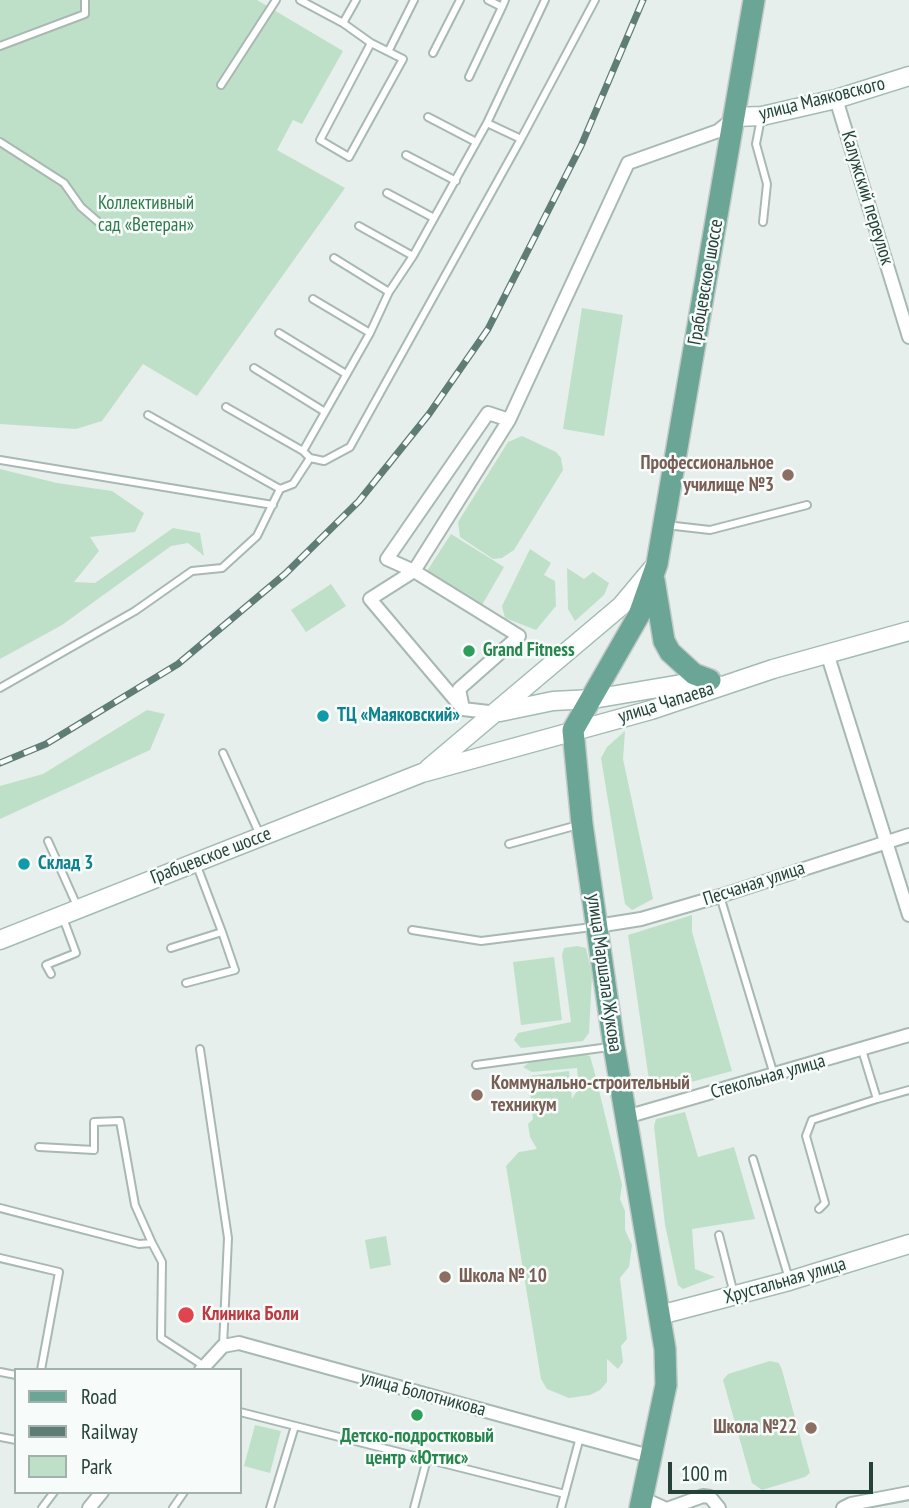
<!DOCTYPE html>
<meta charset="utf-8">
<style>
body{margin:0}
#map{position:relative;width:909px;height:1508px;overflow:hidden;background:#e6efeb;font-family:"PT Sans Narrow",sans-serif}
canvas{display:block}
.legend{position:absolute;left:14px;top:1368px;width:228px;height:126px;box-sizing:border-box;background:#f7fbf9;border:2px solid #a3b1ad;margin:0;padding:9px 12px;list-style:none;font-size:21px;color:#24423a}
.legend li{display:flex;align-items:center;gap:14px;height:35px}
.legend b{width:35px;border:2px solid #a3b1ad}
.scale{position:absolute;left:668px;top:1462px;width:205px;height:32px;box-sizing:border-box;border:4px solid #24423a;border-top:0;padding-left:9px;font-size:21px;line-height:24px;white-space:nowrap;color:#24423a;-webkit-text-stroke:5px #f7fbf9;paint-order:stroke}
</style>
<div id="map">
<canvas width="909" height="1508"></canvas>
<ul class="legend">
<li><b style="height:9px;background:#6aa596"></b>Road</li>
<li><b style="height:9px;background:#5f7d75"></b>Railway</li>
<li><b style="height:19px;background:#bfe0c8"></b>Park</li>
</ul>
<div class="scale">100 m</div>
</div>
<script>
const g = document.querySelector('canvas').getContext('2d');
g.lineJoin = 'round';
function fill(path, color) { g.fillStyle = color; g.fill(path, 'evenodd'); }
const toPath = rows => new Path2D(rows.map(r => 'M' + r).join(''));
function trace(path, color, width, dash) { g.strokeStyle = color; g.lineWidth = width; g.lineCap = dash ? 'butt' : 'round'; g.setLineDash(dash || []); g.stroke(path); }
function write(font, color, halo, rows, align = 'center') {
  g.font = font + ' "PT Sans Narrow",sans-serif'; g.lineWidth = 5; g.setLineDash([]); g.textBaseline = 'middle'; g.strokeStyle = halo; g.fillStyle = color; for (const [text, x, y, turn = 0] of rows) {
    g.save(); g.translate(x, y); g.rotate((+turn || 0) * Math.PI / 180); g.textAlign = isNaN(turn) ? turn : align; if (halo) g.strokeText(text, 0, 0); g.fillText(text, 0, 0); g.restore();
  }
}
fill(toPath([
 [0,0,257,0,343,51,302,124,293,120,277,150,345,188,197,396,143,364,102,421,76,429,0,424],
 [582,308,623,315,604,436,563,429],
 [522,436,556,452,561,458,563,470,514,550,502,558,493,559,460,537,458,522,508,442],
 [0,469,57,483,112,491,144,513,135,532,90,537,99,551,74,582,95,583,173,528,200,533,204,556,188,543,171,546,62,625,0,659],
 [451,534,504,567,482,605,427,571],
 [530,549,551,563,544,575,555,581,556,606,536,630,505,618,502,606],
 [567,568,584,579,593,572,609,583,604,595,575,621,568,609],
 [331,584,346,606,306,632,291,610],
 [147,710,165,714,150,750,0,819,0,786,43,774],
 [625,731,623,759,653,899,632,910,625,904,601,758,607,747],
 [692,915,692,932,732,1071,654,1092,650,1087,628,935],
 [577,946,586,948,592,975,589,1033,583,1041,521,1048,514,1040,518,1033,571,1022,562,955,564,948],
 [554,957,562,1020,521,1025,513,962],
 [582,1054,590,1056,594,1070,622,1185,620,1199,625,1211,625,1230,632,1245,629,1267,620,1278,627,1339,621,1346,623,1362,618,1369,607,1359,607,1382,600,1390,590,1395,569,1398,547,1389,541,1379,506,1166,519,1152,537,1149,530,1137,528,1124,533,1119,528,1076,569,1071,572,1099,579,1088,577,1068,532,1072,523,1067,530,1062],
 [685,1112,698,1157,734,1147,755,1219,692,1229,695,1269,715,1277,683,1289,678,1285,665,1225,654,1126,656,1119],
 [386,1236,391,1265,370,1269,365,1240],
 [770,1361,779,1363,782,1370,810,1473,805,1477,762,1490,752,1483,723,1380,728,1374],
 [255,1425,281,1431,270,1473,244,1466]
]), '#bfe0c8');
const lane = toPath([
 [300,0,343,23],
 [356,0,343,23,371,43,403,59,349,157,320,140,371,43],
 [488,0,502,7,505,0],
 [0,46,85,14,85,0],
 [389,50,414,0],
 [433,53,460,0],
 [469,77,502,7],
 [221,85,276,0],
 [428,117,476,142],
 [761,118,756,144,767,184,763,222],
 [521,139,595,0],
 [0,142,64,183,81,207,103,226],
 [406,155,456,181],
 [387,193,432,217],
 [359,226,413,256],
 [334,258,389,292],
 [313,299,370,333],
 [279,333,346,374],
 [254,368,325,412],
 [226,407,303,451],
 [148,415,280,489],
 [310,458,324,461,350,447,521,139,487,123],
 [0,460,273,505],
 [666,525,710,530,807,505],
 [0,688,135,611,192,571,222,568,257,536,280,489,293,484,310,458,303,451,370,333,389,292,413,256,487,123,545,0],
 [223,753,260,835],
 [48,841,78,908],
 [509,844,578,825],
 [720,896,774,1075],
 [412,930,481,941,592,927],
 [171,948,222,932,197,866],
 [51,974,46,965,76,953,63,918],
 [186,983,235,970,222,932],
 [200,1049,228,1238,223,1346],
 [476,1065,609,1047],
 [877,1099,909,1090],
 [39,1147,94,1150,94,1122,120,1121,135,1205,152,1243],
 [753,1159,789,1279],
 [0,1208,139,1244,152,1243,162,1262,161,1338,204,1366],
 [819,1209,825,1203,806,1136,812,1120,877,1099,862,1050],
 [719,1235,734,1294],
 [0,1258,59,1272,41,1370],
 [0,1372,16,1375],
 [240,1412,565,1494],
 [0,1437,16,1440],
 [42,1508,54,1492],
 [173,1508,184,1492],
 [270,1508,295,1426],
 [414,1508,427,1459],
 [561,1508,580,1437]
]);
const street = toPath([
 [836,99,909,337],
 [827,653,909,915],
 [463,709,370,599,414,571,509,420,628,163,718,131,734,118],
 [497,713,463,709,459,689,519,636,414,571,387,559,488,413,509,420],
 [597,926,641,919,720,896,909,835],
 [626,1117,909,1035],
 [201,1370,223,1346,239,1343,653,1457],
 [642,1498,664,1508],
 [89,1508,102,1492],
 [670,1508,703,1496,710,1497,719,1508],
 [843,1508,851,1504,909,1493]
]);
const secondary = toPath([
 [735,117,762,116,836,99,909,76],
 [500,712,553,701,593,699,711,679],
 [428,769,621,606,652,569],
 [0,940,422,773,651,710,773,669,909,631],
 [660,1315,789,1281,909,1244]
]);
const primary = toPath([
 [654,580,664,641,670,652,694,674,710,680],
 [640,1508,666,1385,665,1349,614,1046,582,824,573,730,639,615,657,564,754,0]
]);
trace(lane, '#a8b8b2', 10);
trace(street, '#a8b8b2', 16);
trace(secondary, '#a4bbb3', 21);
trace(primary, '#c2cac8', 24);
trace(lane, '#fff', 6);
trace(street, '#fff', 12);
trace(secondary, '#fff', 18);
trace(primary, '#6aa596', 21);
const rail = toPath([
 [0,763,46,744,178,664,285,574,359,501,429,414,488,329,581,146,643,0]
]);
trace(rail, '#5f7d75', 7);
trace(rail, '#f7fbf9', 4.5, [13]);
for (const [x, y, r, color] of [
 [788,475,7,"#8d6e63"],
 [469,651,7,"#2e9e5b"],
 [323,716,7,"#0f9aa8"],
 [24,864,7,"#0f9aa8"],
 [477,1095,7,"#8d6e63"],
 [445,1277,7,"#8d6e63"],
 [186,1315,9,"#e0444e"],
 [417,1415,7,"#2e9e5b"],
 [811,1428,7,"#8d6e63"]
]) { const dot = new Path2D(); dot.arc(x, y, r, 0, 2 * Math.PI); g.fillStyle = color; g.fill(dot); trace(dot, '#f7fbf9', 2.5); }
write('19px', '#24423a', '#f7fbf9', [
 ["улица Маяковского",822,99,-14],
 ["Калужский переулок",867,198,73],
 ["Грабцевское шоссе",706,282,-80],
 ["улица Чапаева",666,703,-17],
 ["Грабцевское шоссе",211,856,-21],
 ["Песчаная улица",754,884,-18],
 ["улица Маршала Жукова",604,973,82],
 ["Стекольная улица",768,1077,-16],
 ["Хрустальная улица",785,1281,-16],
 ["улица Болотникова",423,1394,15]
]);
write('19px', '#2d7a4b', '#f7fbf9', [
 ["Коллективный",146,204],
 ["сад «Ветеран»",146,226]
]);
write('bold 19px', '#785e54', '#f7fbf9', [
 ["Профессиональное",774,464],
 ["училище №3",774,486],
 ["Коммунально-строительный",491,1084,"left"],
 ["техникум",491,1106,"left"],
 ["Школа № 10",459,1277,"left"],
 ["Школа №22",797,1428]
], 'right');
write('bold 19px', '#27864d', '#f7fbf9', [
 ["Grand Fitness",483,651],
 ["Детско-подростковый",417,1437,"center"],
 ["центр «Юттис»",417,1459,"center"]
], 'left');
write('bold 19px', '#0d838f', '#f7fbf9', [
 ["ТЦ «Маяковский»",337,716],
 ["Склад 3",38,864]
], 'left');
write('bold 19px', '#be3a42', '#f7fbf9', [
 ["Клиника Боли",202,1315]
], 'left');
</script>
